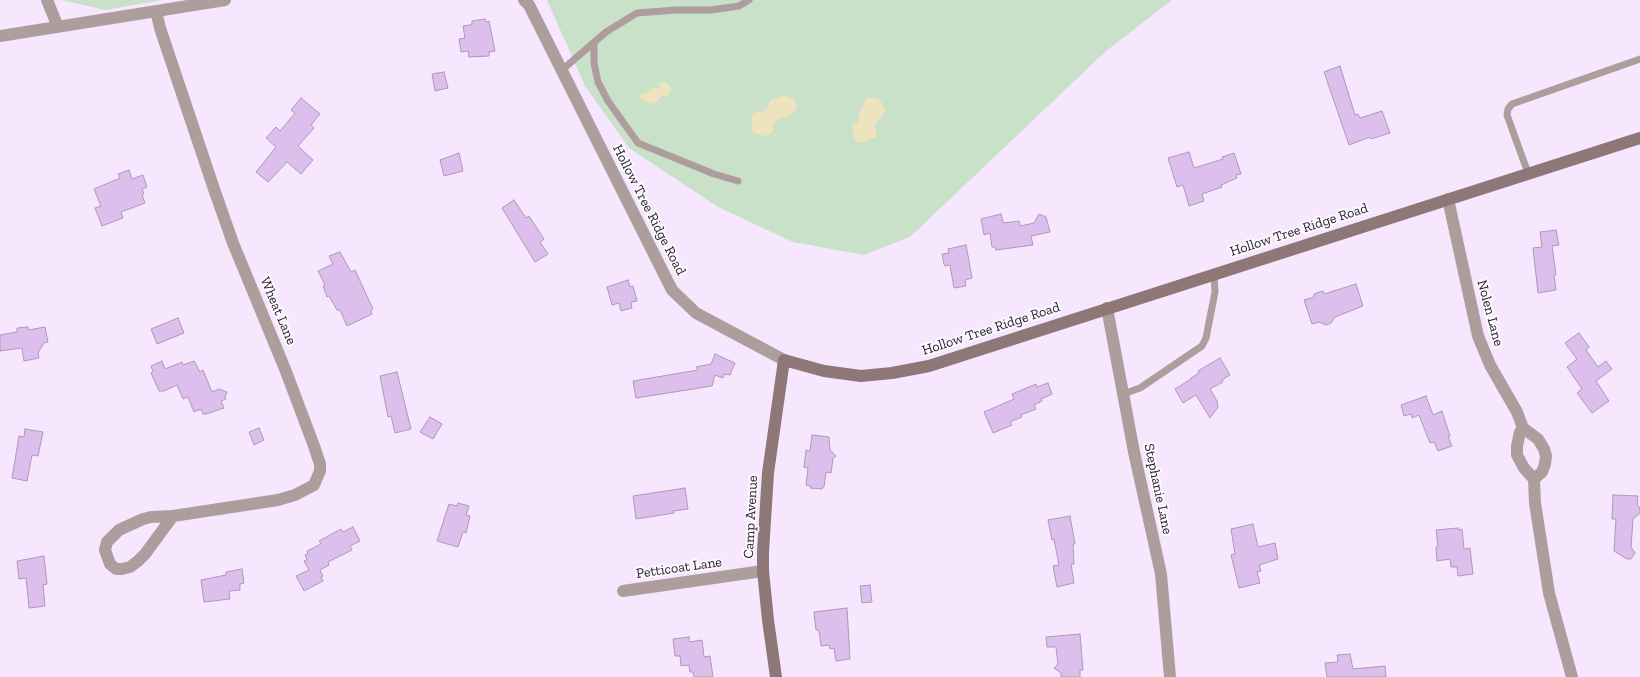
<!DOCTYPE html>
<style>
body{margin:0}
canvas{display:block;background:#f6e7fe}
</style>
<canvas width="1640" height="677"></canvas>
<script>
const g = document.querySelector('canvas').getContext('2d');
g.lineJoin = 'round';
function fill(path, color) { g.fillStyle = color; g.fill(path, 'evenodd'); }
const toPath = rows => new Path2D(rows.map(r => 'M' + r).join(''));
function trace(path, color, width, dash) { g.strokeStyle = color; g.lineWidth = width; g.lineCap = dash ? 'butt' : 'round'; g.setLineDash(dash || []); g.stroke(path); }
function write(font, color, halo, rows, align = 'center') {
  g.font = font + ' "Zilla Slab",serif'; g.lineWidth = 4; g.setLineDash([]); g.textBaseline = 'middle'; g.strokeStyle = halo; g.fillStyle = color; for (const [text, x, y, turn = 0] of rows) {
    g.save(); g.translate(x, y); g.rotate((+turn || 0) * Math.PI / 180); g.textAlign = isNaN(turn) ? turn : align; if (halo) g.strokeText(text, 0, 0); g.fillText(text, 0, 0); g.restore();
  }
}
fill(toPath([
 [62,0,163,0,105,10],
 [547,0,1172,0,1106,51,910,237,864,255,793,242,718,207,629,148,585,86]
]), '#c9e1c9');
fill(toPath([
 [663,81,668,84,671,89,668,96,662,96,655,104,646,102,641,99,640,96,642,93,646,93,653,87,658,89,660,88,659,84],
 [785,95,793,99,795,102,797,107,795,110,786,118,779,118,773,124,773,131,771,134,763,136,754,133,751,128,752,123,751,117,754,113,764,111,769,105,770,100],
 [870,97,878,99,882,103,885,112,876,123,875,126,877,133,876,137,863,143,855,141,852,125,858,122,859,113,867,98]
]), '#ede4be');
const building = toPath([
 [485,19,486,22,489,21,495,51,489,52,489,56,469,57,468,51,461,52,459,39,465,38,463,26,470,25,472,24,472,21,485,19],
 [1340,66,1355,115,1358,114,1360,118,1382,111,1390,133,1371,139,1370,137,1349,145,1324,72,1340,66],
 [444,72,448,88,435,91,432,74,444,72],
 [301,98,320,114,311,125,314,128,298,146,313,160,301,174,287,162,268,182,256,172,276,147,266,138,276,127,280,131,295,113,291,110,301,98],
 [1189,152,1194,168,1223,159,1222,157,1234,153,1241,174,1236,175,1237,178,1221,185,1222,187,1202,194,1204,201,1189,206,1183,185,1177,187,1168,158,1189,152],
 [459,153,463,171,444,176,440,160,459,153],
 [129,170,132,179,143,175,147,187,142,189,144,194,142,195,145,203,121,212,123,218,102,226,95,208,101,206,94,189,120,178,118,174,129,170],
 [514,200,526,218,529,216,544,239,540,242,548,254,535,262,502,208,514,200],
 [1001,214,1003,223,1019,221,1020,226,1034,223,1039,214,1046,217,1050,232,1031,236,1033,245,996,250,995,247,992,247,990,233,984,235,981,219,1001,214],
 [1556,230,1559,245,1552,246,1556,275,1554,275,1556,290,1538,293,1533,248,1542,247,1540,232,1556,230],
 [966,245,972,278,965,280,966,286,954,288,950,265,945,266,944,264,942,254,949,253,948,249,966,245],
 [340,252,351,272,355,270,373,309,371,311,372,314,347,326,340,310,337,310,329,296,327,297,323,286,325,285,318,271,333,264,329,256,340,252],
 [628,280,630,287,633,286,637,301,631,302,632,308,621,311,619,303,612,305,607,287,628,280],
 [1356,284,1363,306,1335,317,1331,323,1326,325,1319,322,1312,324,1304,300,1314,297,1314,294,1323,291,1324,294,1356,284],
 [178,318,184,333,157,344,151,329,178,318],
 [28,327,28,330,45,327,48,342,44,343,38,353,39,358,24,361,22,348,0,351,0,335,17,332,17,328,28,327],
 [1579,333,1589,347,1586,350,1598,367,1606,361,1612,369,1596,381,1609,401,1592,413,1577,393,1582,389,1567,367,1577,359,1565,343,1579,333],
 [715,354,735,363,730,375,724,374,723,378,715,375,712,386,636,398,633,381,698,370,696,367,711,364,715,354],
 [1220,358,1230,375,1222,380,1223,382,1210,389,1217,401,1218,407,1210,418,1196,395,1183,403,1175,389,1191,379,1191,378,1199,373,1198,371,1220,358],
 [162,361,165,369,182,362,183,365,194,361,200,372,203,370,212,392,219,389,227,392,225,397,226,399,221,401,224,408,206,414,203,414,201,409,194,412,188,397,183,399,177,385,164,391,159,391,151,373,153,372,151,366,162,361],
 [397,372,411,429,395,433,391,416,388,417,380,376,397,372],
 [1048,383,1052,394,1041,399,1042,401,1034,405,1036,409,1021,415,1022,417,1010,422,1012,425,993,433,984,412,1014,399,1012,394,1036,384,1037,387,1048,383],
 [1426,396,1433,415,1442,411,1450,436,1448,437,1452,446,1438,451,1434,442,1430,443,1419,415,1412,418,1411,414,1404,416,1401,405,1426,396],
 [430,417,442,424,433,439,420,432,430,417],
 [259,428,264,440,254,445,249,432,259,428],
 [25,429,43,432,38,456,32,455,27,481,12,478,19,436,24,437,25,429],
 [812,435,829,437,830,450,836,456,833,458,831,473,826,472,824,487,823,487,822,489,810,488,811,486,806,485,808,468,804,467,806,450,810,451,812,435],
 [685,488,688,509,673,511,674,513,636,519,633,496,685,488],
 [1613,495,1638,496,1637,505,1640,508,1640,513,1633,519,1631,547,1635,553,1631,559,1627,559,1614,551,1616,519,1612,519,1613,495],
 [458,503,469,506,466,515,470,516,466,533,463,532,458,547,437,541,449,504,457,506,458,503],
 [1070,516,1075,544,1073,544,1074,564,1071,564,1074,583,1057,587,1053,566,1059,565,1054,539,1052,540,1048,520,1070,516],
 [1253,524,1258,547,1275,543,1278,559,1259,565,1261,571,1257,572,1260,583,1239,588,1231,555,1235,554,1231,529,1253,524],
 [353,527,360,541,350,546,352,550,328,562,329,565,320,570,323,576,321,577,323,581,304,591,296,576,309,570,304,561,307,560,305,555,308,554,307,551,321,544,319,541,341,529,343,532,353,527],
 [1458,528,1458,530,1462,529,1464,549,1470,548,1473,574,1458,576,1457,567,1451,567,1450,559,1437,561,1436,547,1438,546,1436,530,1458,528],
 [44,556,47,584,43,585,45,606,29,608,26,578,19,579,17,561,44,556],
 [242,569,244,583,240,584,240,590,229,591,230,599,204,602,201,580,226,575,226,572,242,569],
 [870,585,872,602,862,603,860,586,870,585],
 [847,608,850,659,836,661,834,648,830,649,829,645,821,646,819,630,816,630,814,612,847,608],
 [1080,634,1083,670,1080,670,1080,677,1061,677,1061,673,1054,668,1058,664,1056,647,1047,647,1046,637,1080,634],
 [689,637,690,642,702,640,704,657,710,656,713,677,694,677,693,672,690,672,689,665,681,666,680,656,675,656,673,639,689,637],
 [1350,654,1353,669,1385,666,1386,677,1327,677,1325,663,1338,662,1337,655,1350,654]
]);
fill(building, '#dcbfec');
trace(building, '#ab9ab5', 1);
trace(toPath([
 [594,42,594,63,598,82,608,101,638,143,714,174,738,181],
 [562,70,606,32,637,13,676,10,711,10,739,6,749,0],
 [1528,173,1507,115,1508,109,1512,104,1640,59],
 [1123,394,1140,388,1202,346,1206,338,1215,292,1214,273]
]), '#ae9d9d', 7);
trace(toPath([
 [47,0,58,27],
 [524,0,529,5,672,290,696,313,784,360],
 [156,11,160,28,214,189,233,243,285,369,314,446,320,464,320,471,314,485,295,495,278,500,173,516,145,554,138,561,130,567,122,569,116,569,110,564,105,550,107,542,119,530,143,519,151,517,173,516],
 [0,36,225,0],
 [1448,199,1478,336,1490,365,1517,412,1523,428,1538,439,1544,449,1546,456,1545,464,1542,472,1534,479,1535,503,1549,593,1572,677],
 [1107,308,1134,452,1161,574,1170,677],
 [1523,428,1520,432,1517,446,1517,455,1524,468,1534,479],
 [623,591,763,571]
]), '#ae9d9d', 12);
trace(toPath([
 [776,677,768,620,763,571,763,552,768,473,784,360,824,371,861,376,892,373,929,366,1640,138]
]), '#8e7777', 12);
write('14px', '#28212b', '#fdf9ff', [
 ["Hollow Tree Ridge Road",649,210,63],
 ["Hollow Tree Ridge Road",1299,230,-18],
 ["Wheat Lane",278,311,67],
 ["Nolen Lane",1490,313,75],
 ["Hollow Tree Ridge Road",991,329,-18],
 ["Stephanie Lane",1158,489,78],
 ["Camp Avenue",751,517,-87],
 ["Petticoat Lane",679,568,-8]
]);
</script>
